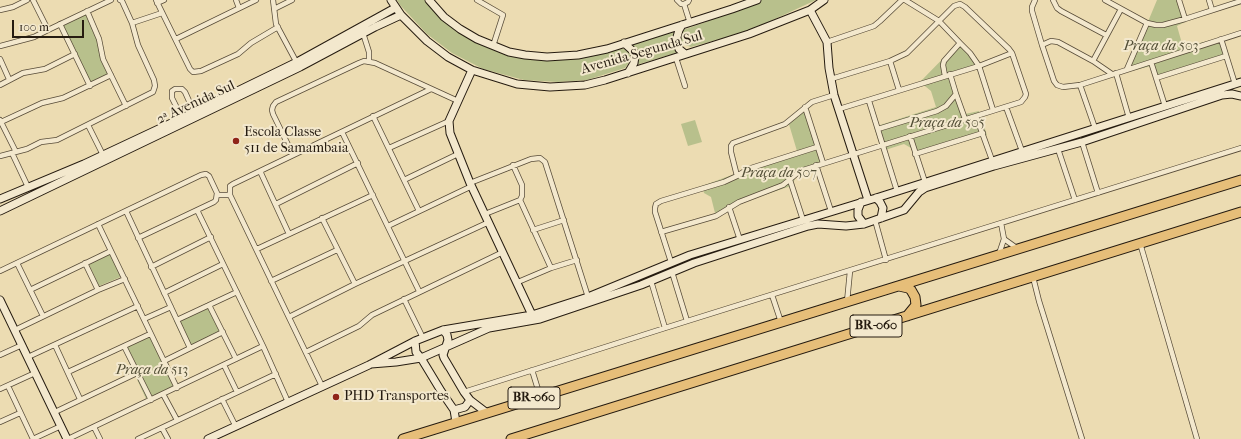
<!DOCTYPE html>
<meta charset="utf-8">
<style>
body{margin:0}
#map{position:relative;width:1241px;height:439px;overflow:hidden;background:#ecdcb2;font-family:"IM FELL French Canon",serif}
canvas{display:block}
.scale{position:absolute;left:12px;top:20px;width:72px;height:18px;box-sizing:border-box;border:2px solid #251b10;border-top:0;padding-left:5px;font-size:12px;line-height:14px;white-space:nowrap;color:#251b10;-webkit-text-stroke:3px #f3e8cd;paint-order:stroke}
</style>
<div id="map">
<canvas width="1241" height="439"></canvas>
<div class="scale">100 m</div>
</div>
<script>
const g = document.querySelector('canvas').getContext('2d');
g.lineJoin = 'round';
function fill(path, color) { g.fillStyle = color; g.fill(path, 'evenodd'); }
const toPath = rows => new Path2D(rows.map(r => 'M' + r).join(''));
function trace(path, color, width, dash) { g.strokeStyle = color; g.lineWidth = width; g.lineCap = dash ? 'butt' : 'round'; g.setLineDash(dash || []); g.stroke(path); }
function write(font, color, halo, rows, align = 'center') {
  g.font = font + ' "IM FELL French Canon",serif'; g.lineWidth = 4; g.setLineDash([]); g.textBaseline = 'middle'; g.strokeStyle = halo; g.fillStyle = color; for (const [text, x, y, turn = 0] of rows) {
    g.save(); g.translate(x, y); g.rotate((+turn || 0) * Math.PI / 180); g.textAlign = isNaN(turn) ? turn : align; if (halo) g.strokeText(text, 0, 0); g.fillText(text, 0, 0); g.restore();
  }
}
fill(toPath([
 [397,0,426,0,447,22,529,58,620,48,627,50,631,54,632,58,625,68,587,80,558,82,524,80,483,69,452,53,427,34,400,5],
 [761,0,816,0,749,31,691,47,682,44,680,38,683,30,706,22,721,14],
 [1157,0,1178,0,1185,22,1177,26,1183,47,1220,38,1226,57,1156,80,1151,66,1127,72],
 [88,10,101,52,113,76,89,88,59,24],
 [675,29,672,38,675,48,679,52,633,66,637,54,636,49,631,43],
 [960,41,971,51,979,61,980,67,953,75,965,114,979,111,987,135,914,156,911,148,904,144,882,151,874,127,936,107,931,91,920,82],
 [806,106,824,164,798,174,791,186,740,203,716,217,711,197,704,193,702,186,797,151,788,121],
 [695,120,702,142,688,146,681,124],
 [111,251,123,276,99,286,88,262],
 [211,304,225,334,188,350,174,321],
 [151,331,179,389,148,403,121,345]
]), '#b8c08c');
const street = toPath([
 [33,0,48,30,111,0],
 [156,0,190,69,193,72,201,71,238,54,251,43,278,27],
 [236,0,239,8],
 [273,0,276,24,298,65],
 [477,0,503,15,493,46],
 [677,0,681,4,684,4,688,2,689,0],
 [905,0,939,21,960,43,944,61,943,65,945,76],
 [1035,0,1032,7,1032,11,1042,45,1054,81,1057,85,1063,87,1080,85,1241,33],
 [1053,0,1057,8,1061,11,1106,35],
 [1105,0,1147,23,1156,25,1163,25,1185,19,1241,1],
 [1179,0,1185,19],
 [1209,0,1212,10],
 [157,3,164,0],
 [684,4,690,23],
 [274,9,292,0],
 [0,10,13,7,27,0],
 [87,11,99,39,103,59,126,106],
 [132,23,162,13],
 [60,24,90,86],
 [363,33,369,52,369,62],
 [176,39,256,0],
 [1221,39,1235,84],
 [827,42,874,26,880,21,902,0],
 [960,43,970,53,979,66,993,110],
 [1042,45,1051,41,1058,42,1093,61,1112,74],
 [0,46,34,37,48,30],
 [676,58,685,86],
 [0,59,9,79],
 [890,61,899,90],
 [1093,61,1121,9],
 [1151,62,1165,106],
 [1127,69,1147,23],
 [1116,73,1129,118],
 [1156,78,1226,56],
 [0,85,23,73,45,69,75,54],
 [1080,85,1095,128],
 [956,94,965,119],
 [869,101,897,191],
 [805,107,823,163],
 [1006,107,1022,151],
 [839,109,979,66,1012,53],
 [373,116,419,211],
 [976,116,992,160],
 [182,118,172,98,172,91,175,89,182,89,185,92,194,112],
 [0,120,16,152],
 [1,122,42,103,63,98,111,75],
 [88,125,103,155],
 [878,129,937,111,946,106,956,94,950,74],
 [342,132,419,291],
 [910,136,925,182],
 [1082,142,1098,193],
 [389,148,449,121],
 [1058,149,1075,200],
 [12,153,28,187],
 [915,154,983,133],
 [293,155,273,114,272,110,273,106,276,102,359,63,364,61,375,63,458,101],
 [0,156,27,149,41,142,57,140,153,92,155,86,154,80,138,45,132,23,122,1,120,0],
 [816,165,831,211],
 [260,171,289,234],
 [737,176,748,169,817,147],
 [404,180,458,154],
 [790,180,803,220],
 [470,183,531,159,540,158,545,162,588,297],
 [217,195,230,195],
 [520,200,551,268],
 [276,204,358,163],
 [729,207,740,240],
 [197,210,263,346,288,402],
 [126,211,190,348],
 [485,214,520,200,522,196,522,185,513,165],
 [322,218,355,284],
 [875,220,886,260],
 [98,224,177,388],
 [388,226,472,186],
 [533,230,564,220],
 [661,232,716,216,739,202,783,185,800,171,1021,102,1025,97,1026,94,1012,53,1009,49,965,7,960,4,954,6,907,53,890,61,831,79],
 [1004,239,1018,249],
 [1140,243,1197,439],
 [257,249,373,195],
 [999,254,1004,239,1001,223],
 [671,262,655,212,655,208,656,204,661,201,724,182,737,176,731,152,731,146,733,143,785,124,812,102,834,95],
 [17,263,43,316],
 [85,263,98,290],
 [151,267,211,237],
 [0,271,201,175,206,174,209,176,217,193,216,200,214,202,138,238],
 [672,272,687,321],
 [1033,277,1039,301,1082,439],
 [271,281,337,250],
 [651,281,665,328],
 [518,282,551,268,577,260],
 [30,290,111,251],
 [164,293,223,264],
 [772,295,781,322],
 [404,299,423,338],
 [847,302,850,271],
 [209,305,236,359],
 [289,317,355,284,489,222],
 [144,319,171,307],
 [177,320,237,292],
 [15,330,98,290,125,279],
 [55,345,80,399],
 [124,346,151,400],
 [306,352,359,326,372,315,503,252],
 [0,355,22,345],
 [28,357,138,306],
 [164,361,223,332],
 [224,365,237,392],
 [532,370,540,396],
 [68,372,150,334],
 [8,386,33,439,61,426],
 [322,386,230,195,230,186,233,184,431,89],
 [0,389,35,373],
 [464,392,665,328,1241,148],
 [163,394,177,420],
 [222,399,235,425],
 [55,412,137,373],
 [0,422,20,413],
 [94,427,100,439],
 [162,428,168,439],
 [68,439,263,346],
 [138,439,276,374]
]);
const secondary = toPath([
 [391,0,401,15,427,41,448,57,472,70,517,84,550,87,585,85,605,80,749,34,810,10,824,0],
 [429,0,444,17,460,29,477,39,509,52,525,55,547,57,578,55,607,49,732,9,757,0],
 [810,10,827,42,829,68,834,95,868,200],
 [682,25,679,30,677,37,677,44,679,49,685,54],
 [624,43,634,52,635,56,634,63,628,73],
 [472,70,449,121,450,133,470,183,532,315],
 [876,198,880,202,883,208,881,218],
 [0,199,84,164,182,118,297,62,395,8],
 [861,202,858,210,858,216,864,224],
 [0,211,300,67,375,27,401,15],
 [0,300,67,439],
 [443,330,447,335,448,340,443,355,444,358,464,392,470,400,487,413],
 [415,341,416,352,421,358,441,391,454,410,456,422],
 [371,364,396,362,421,358,489,328,540,319,641,285,694,263,808,226,818,224,846,226,864,224,904,210,919,192,925,188,994,166,1082,142,1222,95,1232,94,1241,96],
 [454,410,465,407,470,400],
 [208,439,369,365,415,341,443,330,532,315,588,297,690,255,876,198,1241,82]
]);
const highway = toPath([
 [899,286,908,288,911,290,915,297,916,305,907,316],
 [403,439,1241,180],
 [511,439,1241,212]
]);
trace(street, '#574b38', 6);
trace(secondary, '#251b10', 9);
trace(highway, '#251b10', 11);
trace(street, '#f3e8cd', 4.5);
trace(secondary, '#f3e8cd', 7);
trace(highway, '#e6be79', 9);
for (const [x, y, r, color] of [
 [236,141,4,"#8f2418"],
 [336,397,4,"#8f2418"]
]) { const dot = new Path2D(); dot.arc(x, y, r, 0, 2 * Math.PI); g.fillStyle = color; g.fill(dot); trace(dot, '#f3e8cd', 1.5); }
for (const [x, y, w] of [
 [876,326,52],
 [534,398,52]
]) { const box = new Path2D(); box.roundRect(x - w / 2, y - 11, w, 22, 3); g.fillStyle = '#f3e8cd'; g.fill(box); trace(box, '#251b10', 1); }
write('bold 13px', '#251b10', null, [
 ["BR-060",876,326],
 ["BR-060",534,398]
]);
write('italic 14px', '#514d35', '#f3e8cd', [
 ["Praça da 503",1161,47],
 ["Praça da 505",947,124],
 ["Praça da 507",779,174],
 ["Praça da 513",152,371]
]);
write('14px', '#251b10', '#f3e8cd', [
 ["Avenida Segunda Sul",642,53,-16],
 ["2ᵃ Avenida Sul",196,103,-25]
]);
write('14px', '#251b10', '#f3e8cd', [
 ["Escola Classe",244,133],
 ["511 de Samambaia",244,149],
 ["PHD Transportes",344,397]
], 'left');
</script>
